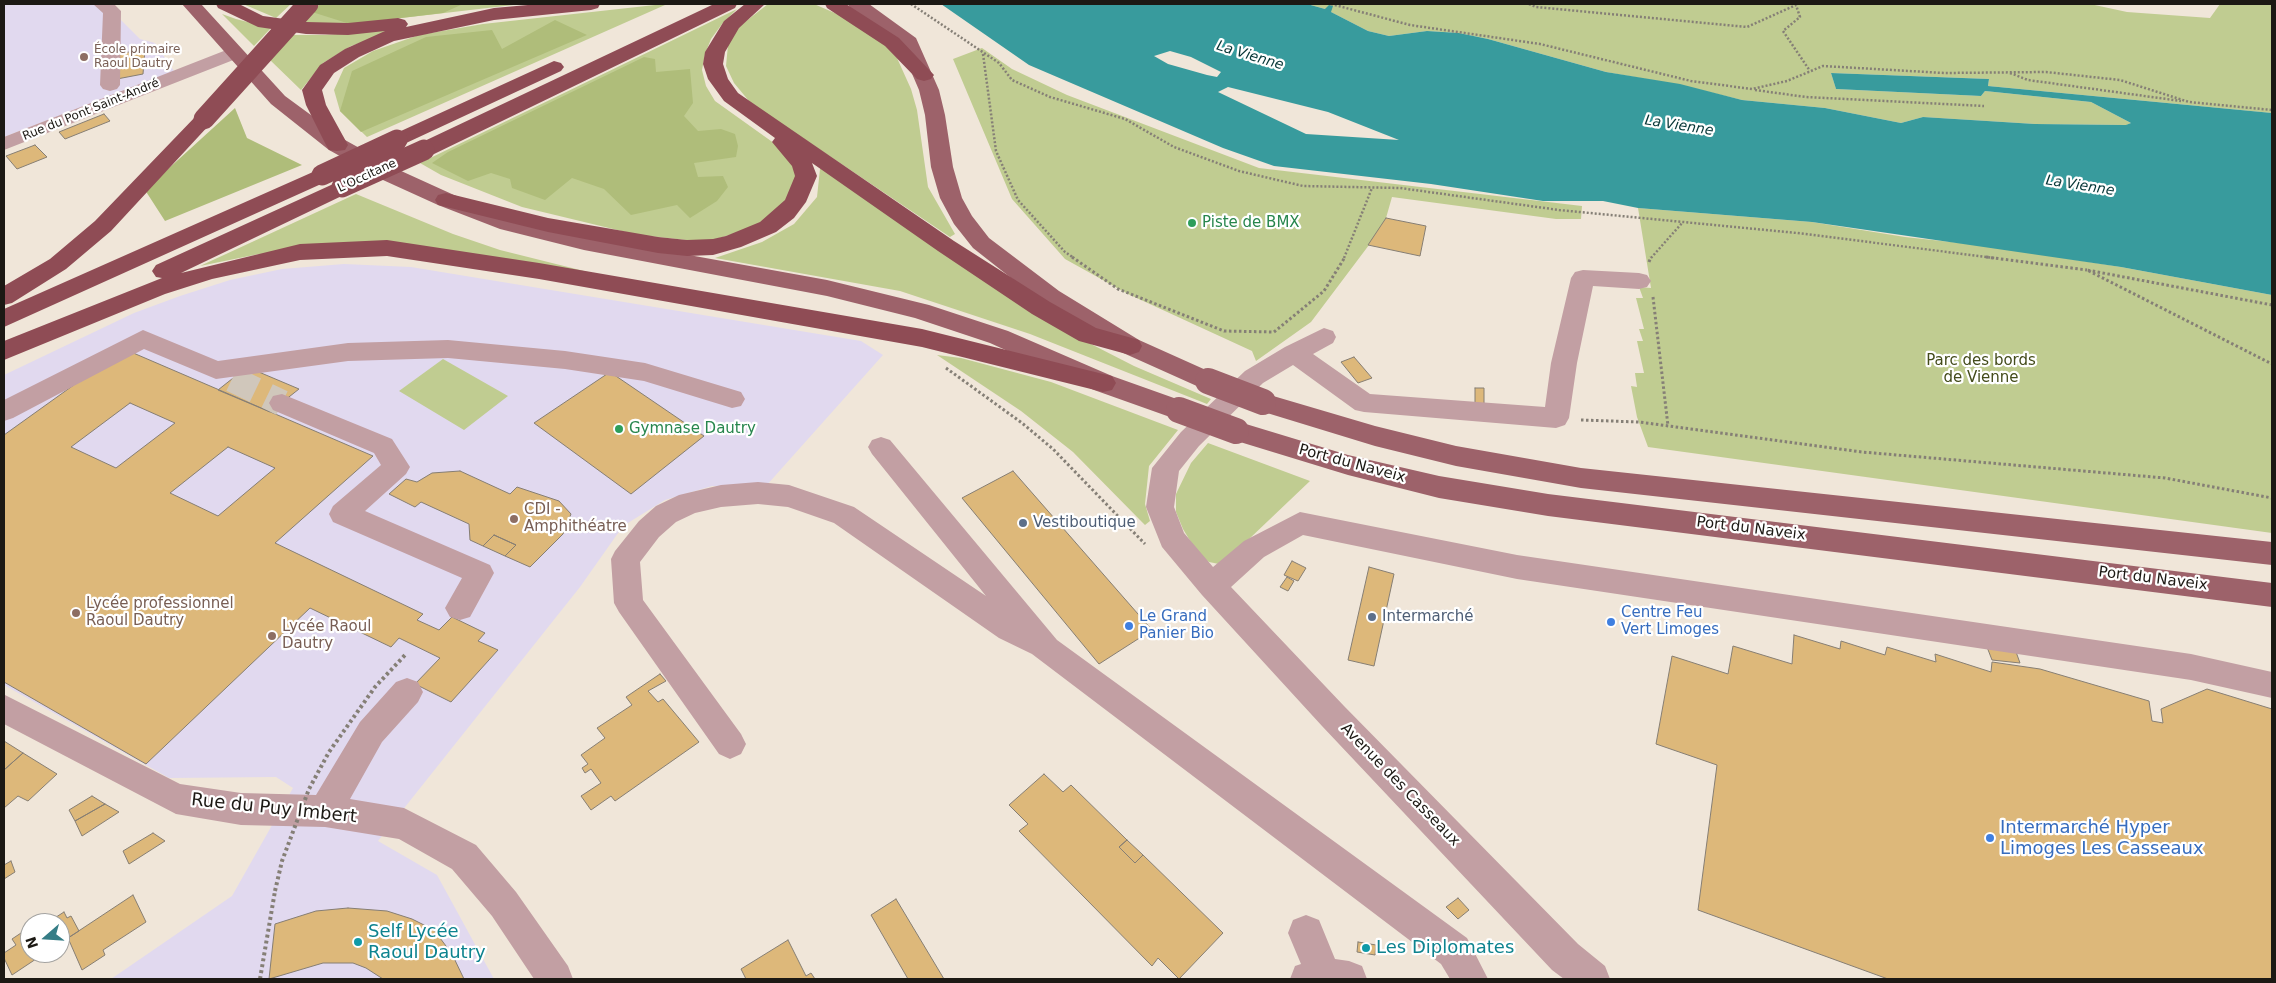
<!DOCTYPE html>
<meta charset="utf-8">
<style>
body{margin:0}
#map{position:relative;width:2276px;height:983px;overflow:hidden;background:#f0e6d9;font-family:"DejaVu Sans",sans-serif}
canvas{display:block}
.frame{position:absolute;inset:0;border:5px solid #1c1914;pointer-events:none}
.north{position:absolute;left:20px;top:913px;width:50px;height:50px;box-sizing:border-box;background:#fff;border:1px solid #a4a3a1;border-radius:50%;rotate:251deg;font-size:14px;font-weight:700;line-height:20px;text-align:center;color:#1c1914}
.north::after{content:'';display:block;margin:auto;width:18px;height:22px;background:#367d86;clip-path:polygon(50% 0,100% 100%,50% 72%,0 100%)}
</style>
<div id="map">
<canvas width="2276" height="983"></canvas>
<div class="frame"></div>
<div class="north">N</div>
</div>
<script>
const g = document.querySelector('canvas').getContext('2d');
g.lineJoin = 'round';
function fill(path, color) { g.fillStyle = color; g.fill(path, 'evenodd'); }
const toPath = rows => new Path2D(rows.map(r => 'M' + r).join(''));
function trace(path, color, width, dash) { g.strokeStyle = color; g.lineWidth = width; g.lineCap = dash ? 'butt' : 'round'; g.setLineDash(dash || []); g.stroke(path); }
function write(font, color, halo, rows, align = 'center') {
  g.font = font + ' "DejaVu Sans",sans-serif'; g.lineWidth = 4.5; g.setLineDash([]); g.textBaseline = 'middle'; g.strokeStyle = halo; g.fillStyle = color; for (const [text, x, y, turn = 0] of rows) {
    g.save(); g.translate(x, y); g.rotate((+turn || 0) * Math.PI / 180); g.textAlign = isNaN(turn) ? turn : align; if (halo) g.strokeText(text, 0, 0); g.fillText(text, 0, 0); g.restore();
  }
}
fill(toPath([
 [4,4,105,4,140,39,155,43,174,71,4,137],
 [344,264,411,267,861,341,883,355,766,486,712,486,665,500,623,526,580,587,378,841,437,875,494,979,111,979,232,896,293,788,276,777,169,778,4,685,4,375,134,313,180,296,230,280,282,269]
]), '#e1d9ef');
fill(toPath([
 [243,4,291,4,276,18],
 [320,4,522,4,350,24,302,23],
 [664,4,665,5,367,137,340,111,334,90,344,68,373,51,419,35,483,24],
 [768,4,814,4,844,17,885,45,897,58,911,89,917,110,928,187,955,234,950,237,764,112,749,101,734,83,726,66,728,45,736,29],
 [1307,4,2090,4,2127,12,2210,18,2220,4,2272,4,2272,113,1988,86,1989,79,1831,73,1836,89,1981,96,1985,91,2091,102,2131,123,2127,125,2035,124,1923,117,1901,123,1825,108,1742,100,1680,85,1606,72,1488,39,1459,33,1427,31,1389,36,1368,31,1325,9],
 [737,9,722,24,711,39,705,54,702,70,706,86,715,101,785,151,793,161,796,183,781,210,753,228,706,242,638,235,522,207,441,175,420,163],
 [222,14,236,19,271,28,254,46],
 [389,30,396,31,351,46,323,63,301,90,270,60,292,35,325,35],
 [982,48,1012,69,1067,95,1259,168,1582,206,1581,219,1556,219,1392,197,1386,218,1369,245,1311,322,1256,361,1252,351,1128,294,1065,259,1012,199,953,59],
 [825,167,1050,323,1134,366,1211,399,1207,404,1030,334,900,291,715,258,762,242,794,224,817,197,820,169],
 [356,194,453,234,500,250,612,278,422,247,259,254,200,266],
 [1638,208,1812,222,1905,237,1988,246,2121,267,2272,295,2272,533,1648,447,1637,417,1631,386,1637,387,1635,373,1644,373,1637,341,1643,341,1639,329,1644,329,1636,298,1643,298,1639,287,1651,288],
 [937,355,961,358,1051,382,1178,430,1149,466,1145,504,1150,521,1145,525,1140,520,1073,452,1021,411],
 [443,359,508,396,464,430,399,391],
 [1208,443,1310,481,1227,560,1219,564,1209,562,1198,554,1183,529,1176,512,1176,494,1191,463]
]), '#c0cc91');
fill(toPath([
 [320,4,463,4,443,13,350,24,312,12],
 [555,20,587,35,361,132,340,111,352,71,426,37,492,30,502,49],
 [644,57,655,59,656,72,690,69,693,103,684,116,698,131,721,129,735,134,738,146,736,157,694,163,698,177,723,176,728,187,717,201,690,218,677,205,631,215,604,189,572,178,545,200,512,188,510,179,491,173,468,181,432,163,448,152],
 [235,108,247,138,302,165,165,221,145,190]
]), '#afbd7a');
fill(toPath([
 [941,4,1307,4,1325,9,1329,5,1333,6,1331,12,1368,31,1389,36,1427,31,1459,33,1488,39,1606,72,1680,84,1742,100,1825,108,1901,123,1923,117,2035,124,2126,125,2131,123,2091,102,1985,91,1981,96,1836,89,1831,73,1989,79,1988,86,2272,113,2272,295,2121,267,1812,222,1638,208,1603,201,1543,201,1431,184,1274,166,1223,148,1029,65],
 [1170,51,1191,57,1221,72,1217,77,1207,75,1168,64,1154,56],
 [1228,87,1328,112,1399,140,1306,134,1218,92]
]), '#389b9d');
const building = toPath([
 [145,49,143,74,117,79,118,54,145,49],
 [104,114,110,121,65,139,59,132,104,114],
 [35,145,47,157,17,169,6,156,35,145],
 [1386,218,1426,226,1420,256,1368,245,1386,218],
 [124,349,373,456,275,543,423,614,417,620,439,630,452,617,485,633,478,641,498,650,451,702,415,684,440,658,399,638,391,647,310,608,146,764,4,682,4,435,124,349],
 [130,403,175,423,116,468,71,447,130,403],
 [228,447,275,468,218,516,170,493,228,447],
 [1354,357,1372,378,1358,383,1341,362,1354,357],
 [247,367,299,389,270,412,218,390,247,367],
 [610,372,704,436,631,494,534,423,610,372],
 [1475,388,1484,388,1484,406,1475,405,1475,388],
 [460,471,510,494,517,487,559,501,571,514,563,534,530,567,505,556,516,545,494,535,483,546,470,540,469,524,421,502,415,507,389,494,406,479,417,482,432,473,460,471],
 [1013,471,1152,630,1099,664,962,498,1013,471],
 [494,535,516,545,505,556,483,546,494,535],
 [1292,561,1306,568,1298,581,1284,575,1292,561],
 [1369,567,1394,574,1374,666,1348,660,1369,567],
 [1287,577,1294,581,1288,591,1280,587,1287,577],
 [1794,635,1840,649,1841,641,1885,655,1887,647,1936,662,1935,654,1991,672,1992,662,2040,669,2149,701,2152,721,2163,723,2161,709,2207,689,2272,709,2272,979,1888,979,1698,910,1717,765,1656,744,1672,656,1728,674,1733,646,1792,664,1794,635],
 [1987,647,2015,649,2020,663,1992,660,1987,647],
 [660,674,666,681,648,691,658,702,663,699,699,742,615,801,611,796,591,810,581,796,601,783,591,769,585,773,582,768,588,764,581,755,605,738,597,728,632,705,626,697,660,674],
 [4,741,23,753,4,770,4,741],
 [23,753,57,774,28,801,18,796,4,808,4,770,23,753],
 [1044,774,1063,792,1071,785,1127,840,1119,847,1135,863,1143,855,1223,933,1179,979,1158,958,1152,966,1019,831,1028,824,1009,805,1044,774],
 [92,796,105,804,75,821,69,810,92,796],
 [105,804,119,812,82,836,75,821,105,804],
 [153,833,165,841,129,864,123,851,153,833],
 [1127,840,1143,855,1135,863,1119,847,1127,840],
 [11,861,15,872,4,879,4,865,11,861],
 [133,895,146,922,103,950,105,955,82,970,68,938,133,895],
 [1458,898,1469,910,1458,919,1446,907,1458,898],
 [896,899,944,979,908,979,871,915,896,899],
 [348,908,387,911,412,919,434,930,452,954,464,979,383,979,366,968,353,963,323,963,269,979,275,924,316,911,348,908],
 [64,912,67,918,71,916,79,931,60,943,60,923,35,923,47,915,50,921,64,912],
 [30,927,30,953,45,953,12,975,4,958,4,953,16,945,12,939,30,927],
 [788,940,806,976,811,973,815,979,746,979,741,969,788,940],
 [1358,942,1376,945,1375,955,1357,952,1358,942]
]);
fill(building, '#ddb87a');
trace(building, '#867e73', 1);
trace(toPath([
 [232,379,282,403]
]), '#d0c7bb', 26, [26, 13]);
trace(toPath([
 [911,4,999,63,1012,80,1050,97,1125,119,1174,147,1239,171,1303,186,1400,188,1559,210,1797,233,1995,258],
 [1331,4,1410,25,1540,44,1691,81,1752,89,1787,81,1823,66,1944,73,2046,72,2120,80,2189,102,2272,110],
 [1529,4,1536,7,1747,27,1796,5,1800,17,1783,31,1810,71],
 [983,54,996,151,1018,200,1065,252,1074,258],
 [2010,73,2028,80,2181,101],
 [1755,90,1806,97,1984,106],
 [1344,258,1372,188],
 [1651,258,1682,223]
]), '#857f76', 2.5, [2, 2]);
trace(toPath([
 [1072,257,1118,289,1224,331,1273,332],
 [1986,257,2087,270],
 [1649,262,1651,257],
 [1653,297,1668,426],
 [2272,305,2087,270,2272,364],
 [1274,332,1324,291,1345,257],
 [946,368,1022,423,1053,449,1145,544],
 [1581,420,1639,422,1862,452,2165,478,2272,498]
]), '#857f76', 3, [2.5, 2.5]);
trace(toPath([
 [260,979,275,891]
]), '#857f76', 4, [3, 3]);
fill(toPath([
 [93,4,114,4,121,11,120,85,117,89,110,91,103,89,100,85,103,13,93,4],
 [234,47,241,49,244,53,241,57,4,150,4,137,234,47],
 [1583,270,1639,273,1647,275,1651,281,1647,287,1639,289,1593,286,1577,363,1569,418,1565,425,1556,428,1364,412,1355,410,1293,365,1263,383,1199,446,1179,471,1174,507,1184,533,1213,567,1244,541,1300,512,1517,555,2191,654,2272,672,2272,698,2191,680,1517,579,1303,535,1264,557,1231,587,1344,706,1578,944,1605,966,1610,979,1564,979,1552,970,1322,726,1202,595,1162,547,1146,507,1152,468,1181,432,1245,371,1285,347,1324,328,1333,331,1336,337,1333,343,1313,354,1370,394,1545,407,1551,363,1571,278,1575,272,1583,270],
 [143,330,218,361,348,343,448,340,565,351,645,363,741,392,745,399,741,406,732,408,644,381,565,369,448,358,348,361,216,379,144,349,13,418,4,421,4,400,143,330],
 [282,394,392,439,410,467,406,474,365,511,490,565,494,573,470,617,460,620,450,617,445,608,462,578,333,522,329,514,333,506,381,465,374,453,273,410,269,403,273,396,282,394],
 [881,437,890,440,1057,640,1467,938,1488,979,1450,979,1441,964,1032,654,999,638,834,523,788,507,758,504,721,507,695,513,676,522,659,537,640,562,643,600,741,734,746,744,741,754,730,759,719,754,619,612,614,603,611,559,615,551,639,521,656,506,679,495,721,485,758,482,789,485,854,507,986,596,872,454,868,447,872,440,881,437],
 [407,678,418,682,423,692,418,702,382,742,350,799,404,808,476,845,516,892,568,966,573,979,534,979,492,916,452,869,399,839,325,827,241,825,176,814,4,724,5,695,180,784,241,793,316,795,360,722,396,682,407,678],
 [1306,915,1319,920,1335,959,1349,961,1362,966,1367,979,1290,979,1295,966,1301,964,1288,933,1293,920,1306,915]
]), '#c29fa3');
fill(toPath([
 [182,4,201,4,285,96,345,140,399,170,454,195,515,218,584,236,827,280,929,305,1008,331,1112,376,1188,403,1192,410,1188,417,1179,420,1170,417,1094,390,990,343,915,318,827,296,584,250,500,229,438,205,383,180,329,150,271,104,182,4],
 [848,4,869,4,916,38,939,90,945,115,953,167,962,198,972,216,989,238,1059,291,1139,340,1217,375,1221,381,1217,387,1208,390,1199,387,1121,352,1043,303,973,248,954,224,940,198,931,167,925,115,919,90,898,41,850,8,848,4],
 [1263,393,1375,426,1456,446,1581,468,2272,542,2272,565,1581,488,1456,466,1375,446,1254,409,1250,402,1254,395,1263,393],
 [1236,421,1348,455,1439,476,1548,494,2272,583,2272,607,1548,516,1439,498,1348,475,1227,438,1223,431,1227,424,1236,421]
]), '#9d626a');
fill(toPath([
 [216,4,239,4,263,16,306,22,348,23,398,18,405,20,408,24,406,27,494,8,539,4,600,4,598,8,591,10,494,20,394,41,359,57,334,73,322,90,326,105,348,145,345,150,337,151,329,150,326,145,306,105,302,90,320,65,345,49,385,31,348,35,306,34,258,27,218,8,216,4],
 [714,4,737,4,735,8,432,155,424,156,416,155,413,150,416,145,714,4],
 [745,4,765,4,739,28,725,52,723,64,728,79,738,93,954,241,1050,302,1096,328,1139,340,1142,346,1139,352,1130,355,1079,341,1032,314,938,251,812,163,817,176,806,202,794,218,776,232,741,247,713,255,687,256,658,253,548,232,438,205,435,200,438,195,446,193,548,218,658,237,687,240,713,239,726,236,760,222,785,200,795,176,792,166,772,142,775,138,724,101,708,79,703,64,705,52,724,21,745,4],
 [825,4,846,4,899,38,934,75,931,79,924,81,917,79,885,46,827,8,825,4],
 [554,61,561,63,564,67,561,71,404,144,397,146,390,144,386,140,390,136,554,61],
 [204,113,211,115,214,119,211,123,111,231,66,269,12,303,4,305,4,286,50,259,95,221,197,115,204,113],
 [322,168,330,170,333,175,330,180,4,327,4,309,322,168],
 [342,180,350,182,353,187,350,192,181,273,300,244,387,240,539,263,922,329,1103,374,1112,376,1116,383,1112,390,1103,392,922,347,539,279,387,256,300,260,212,279,165,294,4,360,4,341,162,278,156,277,152,271,156,265,342,180]
]), '#8f4c55');
trace(toPath([
 [275,891,282,861,309,789,329,752,375,687,406,654]
]), '#857f76', 4, [3, 3]);
trace(toPath([
 [1208,381,1263,402],
 [1179,410,1236,431]
]), '#9d626a', 26);
trace(toPath([
 [204,119,308,4],
 [322,175,397,140],
 [342,187,424,150]
]), '#8f4c55', 21);
for (const [x, y, r, color] of [
 [84,57,5,"#8d6e63"],
 [1192,223,5,"#2e9e5b"],
 [619,429,5,"#2e9e5b"],
 [514,519,5,"#8d6e63"],
 [1023,523,5,"#5c6f8a"],
 [76,613,5,"#8d6e63"],
 [1372,617,5,"#5c6f8a"],
 [1611,622,5,"#3f7fe0"],
 [1129,626,5,"#3f7fe0"],
 [272,636,5,"#8d6e63"],
 [1990,838,5,"#3f7fe0"],
 [358,942,5,"#0f9aa8"],
 [1366,948,5,"#0f9aa8"]
]) { const dot = new Path2D(); dot.arc(x, y, r, 0, 2 * Math.PI); g.fillStyle = color; g.fill(dot); trace(dot, '#fff', 2); }
write('12px', '#785e54', '#fff', [
 ["École primaire",94,50],
 ["Raoul Dautry",94,64]
], 'left');
write('12px', '#1c1914', '#fff', [
 ["Rue du Pont Saint-André",91,110,-22],
 ["L'Occitane",367,176,-25]
]);
write('italic 14px', '#053536', '#fff', [
 ["La Vienne",1250,56,17],
 ["La Vienne",1679,126,9],
 ["La Vienne",2080,186,9]
]);
write('15px', '#27864d', '#fff', [
 ["Piste de BMX",1202,223],
 ["Gymnase Dautry",629,429]
], 'left');
write('15px', '#444c1b', '#fff', [
 ["Parc des bords",1981,361],
 ["de Vienne",1981,378]
]);
write('15px', '#1c1914', '#fff', [
 ["Port du Naveix",1352,464,15],
 ["Port du Naveix",1751,529,7],
 ["Port du Naveix",2153,579,7],
 ["Avenue des Casseaux",1400,785,46]
]);
write('15px', '#785e54', '#fff', [
 ["CDI -",524,510],
 ["Amphithéatre",524,527],
 ["Lycée professionnel",86,604],
 ["Raoul Dautry",86,621],
 ["Lycée Raoul",282,627],
 ["Dautry",282,644]
], 'left');
write('15px', '#4e5e75', '#fff', [
 ["Vestiboutique",1033,523],
 ["Intermarché",1382,617]
], 'left');
write('15px', '#366cbe', '#fff', [
 ["Centre Feu",1621,613],
 ["Vert Limoges",1621,630],
 ["Le Grand",1139,617],
 ["Panier Bio",1139,634]
], 'left');
write('18px', '#1c1914', '#fff', [
 ["Rue du Puy Imbert",274,809,6]
]);
write('18px', '#366cbe', '#fff', [
 ["Intermarché Hyper",2000,828],
 ["Limoges Les Casseaux",2000,849]
], 'left');
write('18px', '#0d838f', '#fff', [
 ["Self Lycée",368,932],
 ["Raoul Dautry",368,953],
 ["Les Diplomates",1376,948]
], 'left');
</script>
